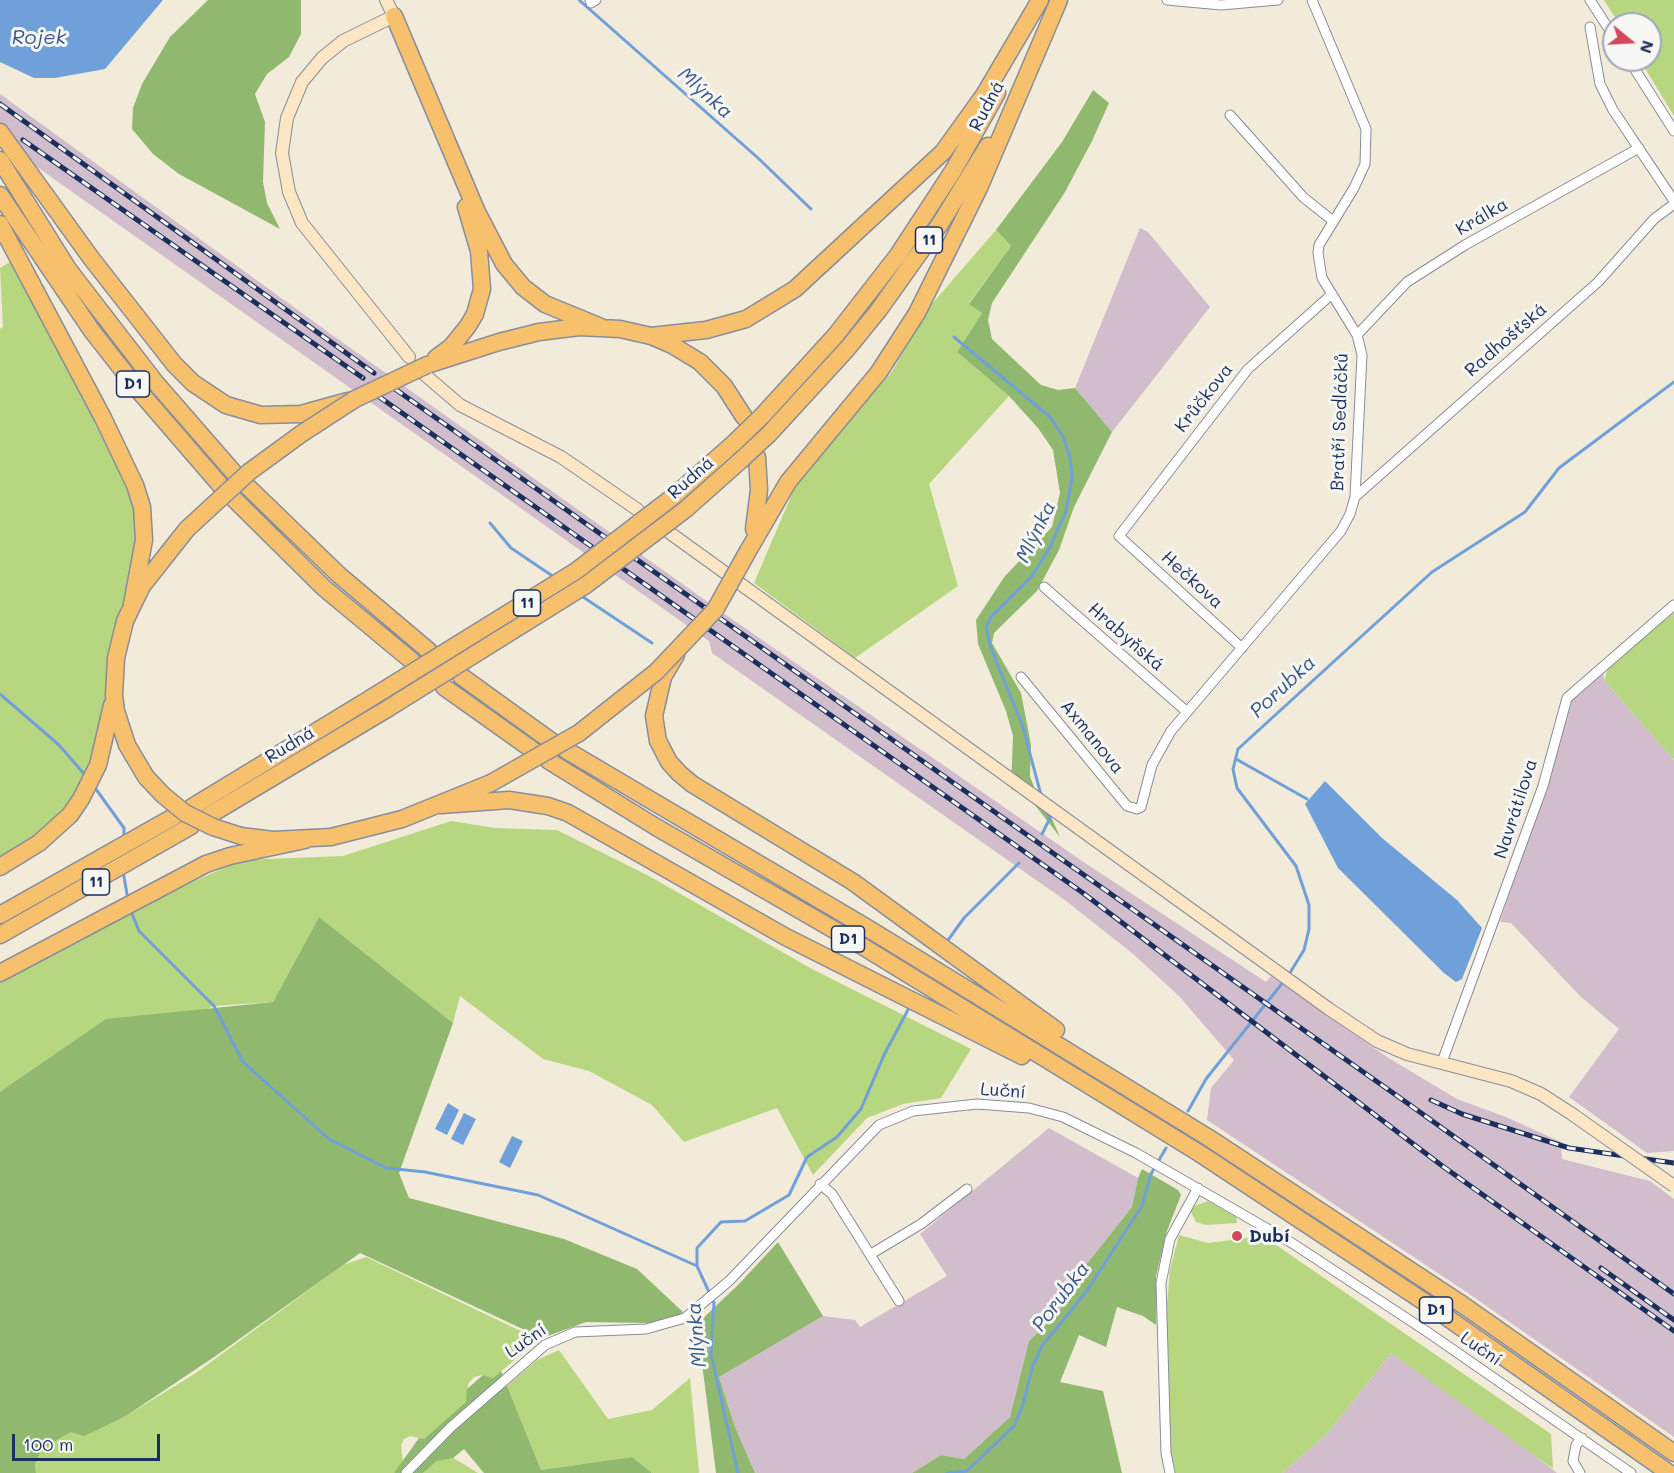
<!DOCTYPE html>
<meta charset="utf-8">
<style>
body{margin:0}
#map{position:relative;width:1674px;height:1473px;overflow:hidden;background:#f3ebda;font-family:Mali,sans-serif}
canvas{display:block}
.north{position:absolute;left:1602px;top:12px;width:60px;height:60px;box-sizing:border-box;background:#f6f6f2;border:2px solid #9ea6b7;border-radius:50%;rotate:108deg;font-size:16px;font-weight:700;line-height:24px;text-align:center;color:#1b2f5e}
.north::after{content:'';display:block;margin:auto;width:21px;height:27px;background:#d1495b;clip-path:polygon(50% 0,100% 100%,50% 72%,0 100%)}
.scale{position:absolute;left:12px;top:1434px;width:148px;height:27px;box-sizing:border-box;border:3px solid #1b2f5e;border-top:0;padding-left:8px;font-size:18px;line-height:21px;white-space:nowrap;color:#1b2f5e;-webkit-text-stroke:4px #f6f6f2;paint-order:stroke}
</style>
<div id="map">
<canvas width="1674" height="1473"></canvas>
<div class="north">N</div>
<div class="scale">100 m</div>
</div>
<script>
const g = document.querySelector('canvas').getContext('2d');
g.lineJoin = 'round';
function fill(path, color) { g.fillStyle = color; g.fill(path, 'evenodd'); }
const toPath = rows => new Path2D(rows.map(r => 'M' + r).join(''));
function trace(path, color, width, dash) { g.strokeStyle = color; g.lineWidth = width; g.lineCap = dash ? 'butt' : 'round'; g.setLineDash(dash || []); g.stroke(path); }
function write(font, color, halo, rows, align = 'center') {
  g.font = font + ' Mali,sans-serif'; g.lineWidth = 6; g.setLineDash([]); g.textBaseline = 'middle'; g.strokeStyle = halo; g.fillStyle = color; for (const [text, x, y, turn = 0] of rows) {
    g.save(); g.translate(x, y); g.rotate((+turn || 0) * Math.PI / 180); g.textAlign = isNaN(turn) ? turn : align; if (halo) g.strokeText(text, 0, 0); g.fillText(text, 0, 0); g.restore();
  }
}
fill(toPath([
 [0,94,335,337,729,617,1082,861,1266,982,1271,976,1387,1057,1457,1099,1506,1117,1561,1142,1562,1159,1650,1181,1674,1199,1674,1437,1468,1293,1207,1120,1211,1088,1234,1060,1179,996,1132,953,1066,901,712,653,709,641,0,141],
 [1140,228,1148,232,1210,307,1112,432,1075,388],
 [1603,669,1604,680,1674,760,1674,1151,1647,1153,1569,1097,1619,1029,1580,996,1511,923,1500,922,1573,697],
 [1049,1128,1138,1178,1132,1207,1074,1280,1069,1297,1056,1315,1029,1341,1010,1417,964,1459,941,1455,912,1473,755,1473,735,1427,719,1377,823,1316,855,1320,860,1327,947,1276,920,1234],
 [1391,1353,1496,1426,1557,1473,1282,1473,1327,1434]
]), '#d1bdcb');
fill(toPath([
 [1604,0,1674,0,1674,116,1640,60,1650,60,1650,24,1619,24],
 [996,230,1011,246,969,303,982,313,957,352,1009,396,929,484,958,586,855,658,754,583,795,487,837,434,891,373,931,305],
 [11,261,142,507,114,676,81,799,0,867,0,695,33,720,0,694,0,329,3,327,0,268],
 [1674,612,1674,758,1673,759,1604,680,1609,666],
 [451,821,495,828,557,830,649,876,812,969,971,1049,941,1098,903,1104,867,1118,813,1175,777,1108,684,1142,652,1105,589,1071,543,1059,460,996,453,1023,319,917,273,1002,214,1006,0,1092,0,981,150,901,242,860,343,856],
 [1208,1201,1236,1217,1237,1223,1206,1225,1196,1222,1191,1212,1194,1206],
 [1179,1235,1208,1243,1263,1236,1551,1434,1553,1469,1391,1353,1327,1434,1282,1473,1174,1473,1168,1446,1166,1317,1170,1270],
 [366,1257,531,1336,530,1347,493,1378,482,1375,474,1377,468,1384,467,1402,424,1439,410,1436,404,1439,401,1445,403,1463,394,1473,36,1473,35,1464,42,1449,71,1432,126,1416,196,1373,343,1265],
 [559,1350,608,1419,652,1410,690,1378,699,1473,652,1473,632,1457,541,1470,507,1386,537,1360],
 [452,1457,478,1473,423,1473,437,1461]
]), '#b6d77f');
fill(toPath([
 [208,0,301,0,301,34,289,57,267,74,255,94,265,122,263,182,267,203,280,229,179,174,153,154,132,129,133,108,142,84,170,37],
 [1093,90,1109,103,1092,141,1065,192,992,303,988,320,992,339,1041,385,1058,390,1075,388,1112,432,1074,507,1059,550,1037,591,994,633,992,643,1021,693,1031,745,1030,776,1039,801,1049,812,1060,837,1027,795,1011,789,1013,736,1006,711,978,644,976,620,1005,576,1052,527,1060,493,1053,450,1038,428,1009,396,957,352,982,313,969,304,1011,246,996,230,1062,142],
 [319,917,453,1023,399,1173,409,1198,564,1239,637,1269,683,1312,672,1320,648,1323,586,1322,542,1338,360,1253,217,1355,126,1416,84,1436,71,1432,42,1449,35,1464,36,1473,0,1473,0,1092,106,1019,273,1002],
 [1142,1169,1178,1190,1181,1195,1167,1231,1156,1276,1156,1325,1143,1316,1117,1307,1106,1347,1079,1335,1060,1382,1103,1391,1122,1473,912,1473,941,1455,964,1459,1010,1417,1029,1341,1056,1315,1069,1297,1074,1280,1132,1207,1138,1178],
 [778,1242,823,1316,719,1377,735,1427,755,1473,716,1473,697,1324,739,1284],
 [501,1371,541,1470,632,1457,652,1473,484,1473,464,1449,453,1458,437,1461,423,1473,394,1473,419,1438,424,1439,466,1402,467,1389,483,1375,493,1378]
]), '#90b86e');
fill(toPath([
 [0,0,163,0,105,69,55,78,34,78,0,62],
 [1325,781,1382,838,1457,900,1482,928,1462,979,1456,982,1444,973,1338,868,1305,804],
 [448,1103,459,1110,447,1135,435,1129],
 [464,1113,476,1119,463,1145,451,1139],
 [512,1136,523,1141,510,1168,499,1162]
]), '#70a0da');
trace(toPath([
 [579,0,758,158,811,209],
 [954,337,1050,417,1063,436,1070,457,1072,478,1066,511,1049,549,1032,576,991,617,986,627,991,649,1022,724,1041,795],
 [490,523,511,548,554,577],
 [580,595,652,643],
 [0,694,59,745,85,775],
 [1236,759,1307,799],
 [93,785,124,828,124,837],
 [1042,834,1050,818,1048,812],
 [123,871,128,900],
 [130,909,139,931,214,1006,243,1062,329,1139,386,1168,425,1172,538,1195,697,1266],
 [946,943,964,918,1019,863],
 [1288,976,1304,950,1309,929,1309,905,1296,866,1237,788,1233,769,1238,749,1432,572,1525,512,1559,468,1674,382],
 [1188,1111,1206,1079,1284,981],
 [738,1473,711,1354,714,1303,697,1266,697,1248,721,1222,745,1221,789,1195,807,1157,837,1137,861,1109,884,1055,910,1006],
 [947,1473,967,1471,1014,1426,1022,1408,1033,1365,1042,1346,1086,1292,1142,1206,1151,1174,1166,1148]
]), '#70a0da', 3);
const street = toPath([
 [590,0,591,3,596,0],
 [1167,0,1221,5,1278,0],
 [1590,0,1614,37],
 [1590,27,1600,84,1613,110,1674,201],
 [1629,60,1674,131],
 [1230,115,1303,197,1333,221],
 [1357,335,1407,282,1465,245,1639,148],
 [1355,497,1598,282,1654,219,1674,204],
 [1044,587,1186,711],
 [1242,648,1119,536,1248,369,1332,294],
 [1021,677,1127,806,1137,809,1141,807,1152,765,1171,731,1341,531,1350,514,1355,497,1362,355,1357,335,1322,278,1318,253,1319,245,1354,188,1365,164,1366,129,1312,0],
 [1442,1062,1543,786,1567,698,1674,605],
 [820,1184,832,1194,899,1301],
 [871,1254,921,1224,967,1189],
 [406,1473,451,1427,545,1345,575,1332,646,1329,685,1318,729,1281,879,1125,913,1111,977,1104,1029,1108,1063,1117,1136,1153,1292,1243,1426,1331,1631,1473],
 [1170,1473,1166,1453,1161,1283,1170,1239,1198,1188],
 [1580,1473,1573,1461,1576,1445,1582,1438]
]);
const secondary = toPath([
 [386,0,394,16,343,41,322,58,302,82,287,118,282,153,289,192,302,223,409,357],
 [425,375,460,405,561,457,638,510],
 [670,533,1329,1009,1377,1041,1407,1054,1511,1081,1541,1094,1572,1114]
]);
const highway = toPath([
 [394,16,477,212,504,264,523,287,545,304,601,327],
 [0,132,91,258,174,364,193,383,226,405,261,415,301,414,348,401],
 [0,160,68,269,155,382,235,474],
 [0,195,92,331,139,391,221,486],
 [0,224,103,418,135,485,142,507,144,540,132,604],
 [651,336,706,330,746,319,795,289,943,152,984,95,1040,0],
 [436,358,451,347,468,326,475,314,482,289,479,251,466,207],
 [427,365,499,342,539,332,579,327,620,329,651,336,672,345,700,362,724,386,744,417],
 [762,416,835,336,898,255,953,171,997,93],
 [769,434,847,349,878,311,940,224,988,146],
 [246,485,339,575,429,651],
 [674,496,734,443],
 [232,497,324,588,412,661],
 [686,509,740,461],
 [754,529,759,490,757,457],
 [748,551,788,482,879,372,917,313,979,188,1059,0],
 [676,655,663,677,654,716,658,741,669,762,679,773,692,784,853,882,1056,1030],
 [461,676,551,741],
 [444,687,534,751],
 [566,750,869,929,1209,1138,1463,1305,1674,1453],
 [549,761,656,827,862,946,1199,1153,1435,1309,1669,1473],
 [146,777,127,745,116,711,114,695,116,658,125,621,142,586,187,529],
 [441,805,509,800,548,806,568,813,784,936,1022,1056],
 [192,807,371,698],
 [208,816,387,709],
 [241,836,273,840,331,837,402,819,491,783],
 [0,867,39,843,70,815,81,799,98,765,112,705],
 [0,915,175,816],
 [0,935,191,826],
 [0,973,206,864,230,856,305,840]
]);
trace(street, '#878d9c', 11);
trace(secondary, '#878d9c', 14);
trace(highway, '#878d9c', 19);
trace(street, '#fff', 9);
trace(secondary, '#fce6c4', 12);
trace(highway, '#f7c06c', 16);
const rail = toPath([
 [0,104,374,373],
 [23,140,363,378],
 [395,389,1403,1100,1674,1294],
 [378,396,1083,893,1441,1165,1674,1331],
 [1431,1100,1462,1114,1569,1148,1674,1163],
 [1601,1268,1674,1320]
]);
trace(rail, '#1b2f5e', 5);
trace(rail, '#f6f6f2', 3, [9]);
const secondaryBridge = toPath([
 [1572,1114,1674,1186]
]);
const highwayBridge = toPath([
 [734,443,762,416],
 [740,461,769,434],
 [187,529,249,472,301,434,355,399,427,365],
 [371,698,576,571,674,496],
 [387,709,586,585,686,509],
 [146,777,163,795,185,813,213,827,241,836],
 [491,783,579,733,656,672,715,610,748,551]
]);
trace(secondaryBridge, '#878d9c', 14, []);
trace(highwayBridge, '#878d9c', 19, []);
trace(secondaryBridge, '#fce6c4', 12);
trace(highwayBridge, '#f7c06c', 16);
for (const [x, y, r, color] of [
 [1237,1236,6,"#d1495b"]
]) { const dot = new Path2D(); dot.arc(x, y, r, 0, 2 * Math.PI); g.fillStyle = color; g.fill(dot); trace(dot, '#f6f6f2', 2); }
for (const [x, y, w] of [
 [929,240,27],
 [133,384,33],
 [527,603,27],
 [96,882,27],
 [848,939,33],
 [1436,1310,33]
]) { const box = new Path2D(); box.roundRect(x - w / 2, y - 13, w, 26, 4.5); g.fillStyle = '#f6f6f2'; g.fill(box); trace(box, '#1b2f5e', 1.5); }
write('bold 16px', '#1b2f5e', null, [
 ["11",929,240],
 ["D1",133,384],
 ["11",527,603],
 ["11",96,882],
 ["D1",848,939],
 ["D1",1436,1310]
]);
write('18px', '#1b2f5e', '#f6f6f2', [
 ["Rudná",987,106,-62],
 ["Králka",1482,217,-30],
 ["Radhošťská",1506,340,-41],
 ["Krůčkova",1204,398,-52],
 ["Bratří Sedláčků",1340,422,-88],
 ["Rudná",691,478,-41],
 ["Hečkova",1192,580,42],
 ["Hrabyňská",1126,637,41],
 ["Axmanova",1092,737,51],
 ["Rudná",290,745,-31],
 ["Navrátilova",1516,809,-72],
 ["Luční",1003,1091,4],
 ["Luční",526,1341,-35],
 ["Luční",1481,1349,34]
]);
write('bold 18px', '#1b2f5e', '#f6f6f2', [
 ["Dubí",1249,1236]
], 'left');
write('italic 20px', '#395789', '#f6f6f2', [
 ["Rojek",39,38],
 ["Mlýnka",705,93,42],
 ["Mlýnka",1036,532,-64],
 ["Porubka",1283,687,-43],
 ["Porubka",1061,1297,-53],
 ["Mlýnka",697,1335,-95]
]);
</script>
